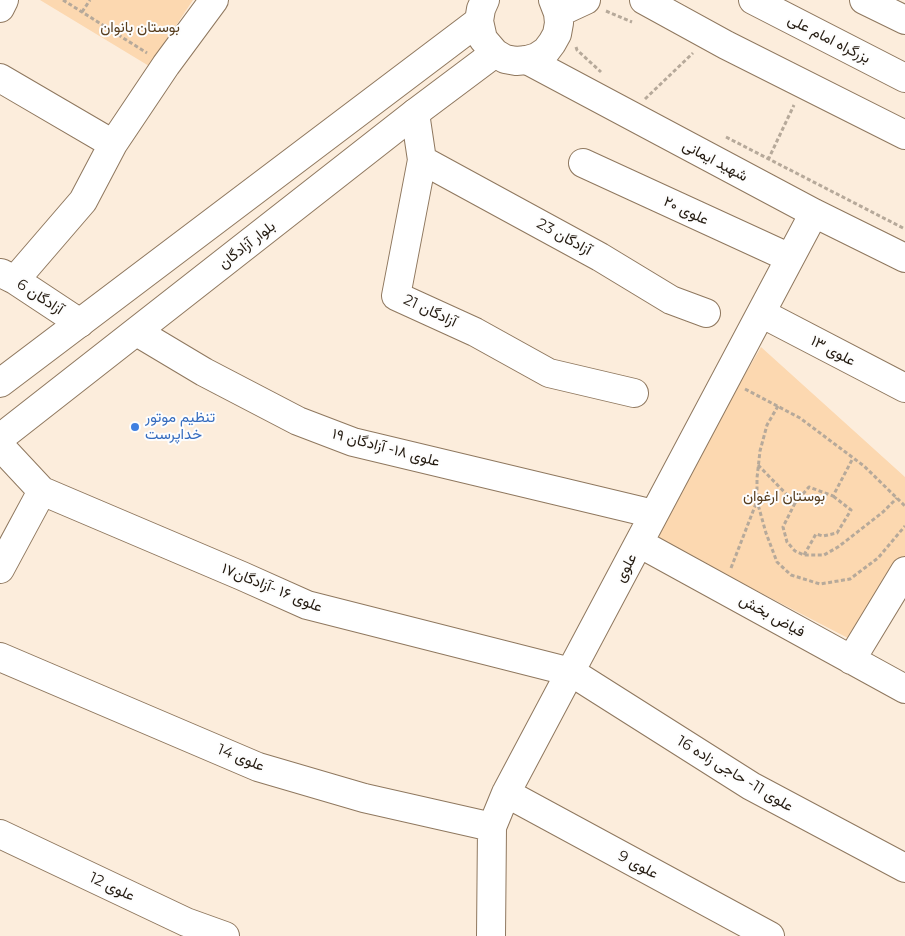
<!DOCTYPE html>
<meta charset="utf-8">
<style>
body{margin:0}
canvas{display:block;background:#fceddc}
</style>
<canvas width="905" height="936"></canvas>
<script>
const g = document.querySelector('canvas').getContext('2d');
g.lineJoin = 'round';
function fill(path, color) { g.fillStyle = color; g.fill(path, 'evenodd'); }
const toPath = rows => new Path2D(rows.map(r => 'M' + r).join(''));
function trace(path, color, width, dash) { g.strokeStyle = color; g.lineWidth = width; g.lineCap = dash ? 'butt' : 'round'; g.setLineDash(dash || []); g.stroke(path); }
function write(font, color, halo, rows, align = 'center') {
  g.font = font + ' Montserrat,Vazirmatn,sans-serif'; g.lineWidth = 4; g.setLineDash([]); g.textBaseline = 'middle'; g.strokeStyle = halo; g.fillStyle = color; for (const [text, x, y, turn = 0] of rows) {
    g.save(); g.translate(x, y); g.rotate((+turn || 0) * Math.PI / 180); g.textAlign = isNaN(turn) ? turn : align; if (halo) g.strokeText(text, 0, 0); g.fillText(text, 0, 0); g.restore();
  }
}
fill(toPath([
 [40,0,193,0,149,66],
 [761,347,905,477,905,580,871,650,651,536]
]), '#fcd8b0');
const minor = toPath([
 [0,8,4,0],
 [527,60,814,213,905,258],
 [0,78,113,144],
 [415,113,422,160,396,296,475,332,549,373,634,393],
 [422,160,600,257,671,300,706,313],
 [583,163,790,258],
 [1,273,15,280,80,323],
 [15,280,83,201,113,144,166,65,214,0],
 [761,313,905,388],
 [137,332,204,372,298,421,353,442,654,514],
 [0,446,42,491,242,576,307,605,571,672,751,786,905,868],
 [639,543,905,689],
 [0,569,42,491],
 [0,657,258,767,364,798,492,827],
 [851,660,905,571],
 [506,793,770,936],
 [0,834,186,922,225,936],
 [491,936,492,827,506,793,814,213]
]);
const major = toPath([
 [485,0,481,9,479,21,483,39,495,53,505,59,516,61,527,60,537,57,546,51,552,43,557,34,559,23,558,13,553,0],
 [558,13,586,0],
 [0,383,479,21],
 [0,438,415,113,495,53]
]);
const highway = toPath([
 [644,0,726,45,905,135],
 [753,0,905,78],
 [864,0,905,20]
]);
trace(minor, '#8f785f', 30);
trace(major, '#8f785f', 30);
trace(highway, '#8f785f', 30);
trace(toPath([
 [63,0,147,53],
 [606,11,632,22],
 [82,12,90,0],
 [576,47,577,50,601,72],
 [645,99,693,53],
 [726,137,905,229],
 [768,160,794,105],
 [745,389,800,418,864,466,905,506],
 [778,406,767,425,760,451,757,478,757,501,766,533,777,562,791,575,820,584,850,579,878,558,905,526],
 [758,465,795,503,809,487,833,496,853,458],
 [795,503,783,527,787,542,795,551,804,555,824,555,838,547,851,537,883,512,897,498],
 [804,555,816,534,823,536,837,533,851,510,833,496],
 [731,568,757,501]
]), '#b6a99a', 3, [4, 2.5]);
trace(minor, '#fff', 28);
trace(major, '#fff', 28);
trace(highway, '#fff', 28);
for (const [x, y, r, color] of [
 [135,427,5,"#3f7fe0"]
]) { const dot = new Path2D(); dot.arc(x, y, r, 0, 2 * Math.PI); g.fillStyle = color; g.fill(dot); trace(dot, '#fdfdfd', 2); }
write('15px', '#573d1d', '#fdfdfd', [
 ["بوستان بانوان",140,28],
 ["بوستان ارغوان",784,497]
]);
write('15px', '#231a10', '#fdfdfd', [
 ["بزرگراه امام علی",829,39,27],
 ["شهید ایمانی",715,161,28],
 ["علوی ۲۰",686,211,25],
 ["آزادگان 23",564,237,29],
 ["بلوار آزادگان",247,245,-38],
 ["آزادگان 6",40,297,33],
 ["آزادگان 21",430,311,25],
 ["علوی ۱۳",833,351,28],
 ["علوی ۱٨- آزادگان ۱۹",386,448,15],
 ["علوی",626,568,-62],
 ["علوی ۱۶ -آزادگان۱۷",272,588,22],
 ["فیاض بخش",772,616,29],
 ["علوی 14",241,758,22],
 ["علوی 11- حاجی زاده 16",735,774,31],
 ["علوی 9",638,865,28],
 ["علوی 12",112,887,25]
]);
write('15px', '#366cbe', '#fdfdfd', [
 ["تنظیم موتور",145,418],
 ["خداپرست",145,435]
], 'left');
</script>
